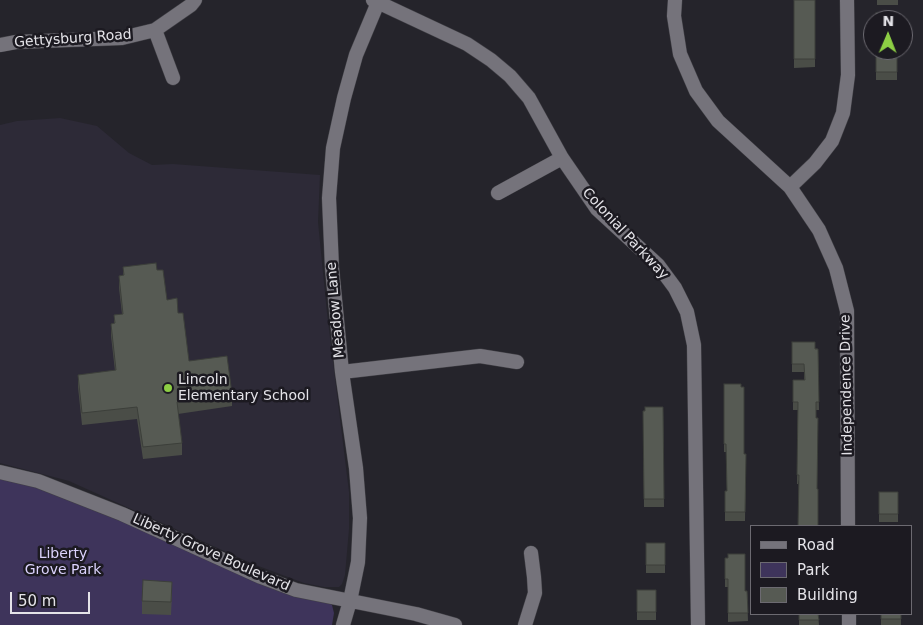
<!DOCTYPE html>
<style>
body{margin:0}
#map{position:relative;width:923px;height:625px;overflow:hidden;background:#25242b;font-family:"DejaVu Sans",sans-serif}
canvas{display:block}
.legend{position:absolute;left:750px;top:525px;width:162px;height:90px;box-sizing:border-box;background:#1c1a21;border:1px solid #6c6a71;margin:0;padding:6px 9px;list-style:none;font-size:15px;color:#e4e3e8}
.legend li{display:flex;align-items:center;gap:10px;height:25px}
.legend b{width:25px;border:1px solid #6c6a71}
.north{position:absolute;left:863px;top:10px;width:50px;height:50px;box-sizing:border-box;background:#1c1a21;border:1px solid #6c6a71;border-radius:50%;rotate:1deg;font-size:14px;font-weight:700;line-height:20px;text-align:center;color:#e4e3e8}
.north::after{content:'';display:block;margin:auto;width:18px;height:22px;background:#8dce44;clip-path:polygon(50% 0,100% 100%,50% 72%,0 100%)}
.scale{position:absolute;left:10px;top:592px;width:80px;height:22px;box-sizing:border-box;border:2px solid #e4e3e8;border-top:0;padding-left:6px;font-size:15px;line-height:18px;white-space:nowrap;color:#e4e3e8;-webkit-text-stroke:4px #1c1a21;paint-order:stroke}
</style>
<div id="map">
<canvas width="923" height="625"></canvas>
<ul class="legend">
<li><b style="height:6px;background:#75737b"></b>Road</li>
<li><b style="height:14px;background:#3e345b"></b>Park</li>
<li><b style="height:14px;background:#565a53"></b>Building</li>
</ul>
<div class="north">N</div>
<div class="scale">50 m</div>
</div>
<script>
const g = document.querySelector('canvas').getContext('2d');
g.lineJoin = 'round';
function fill(path, color) { g.fillStyle = color; g.fill(path, 'evenodd'); }
const toPath = rows => new Path2D(rows.map(r => 'M' + r).join(''));
function trace(path, color, width, dash) { g.strokeStyle = color; g.lineWidth = width; g.lineCap = dash ? 'butt' : 'round'; g.setLineDash(dash || []); g.stroke(path); }
function write(font, color, halo, rows, align = 'center') {
  g.font = font + ' "DejaVu Sans",sans-serif'; g.lineWidth = 5; g.setLineDash([]); g.textBaseline = 'middle'; g.strokeStyle = halo; g.fillStyle = color; for (const [text, x, y, turn = 0] of rows) {
    g.save(); g.translate(x, y); g.rotate((+turn || 0) * Math.PI / 180); g.textAlign = isNaN(turn) ? turn : align; if (halo) g.strokeText(text, 0, 0); g.fillText(text, 0, 0); g.restore();
  }
}
fill(toPath([
 [60,118,97,126,129,153,152,165,173,164,320,175,318,222,327,313,349,492,349,529,345,575,342,584,339,587,324,587,304,583,253,564,69,481,0,463,0,125,17,121]
]), '#2d2a37');
fill(toPath([
 [0,477,56,493,328,602,332,605,334,613,332,625,0,625]
]), '#3e345b');
const minor = toPath([
 [373,0,467,44,491,60,510,76,529,98,562,158,597,209,658,265,675,288,687,312,694,345,698,625],
 [675,0,674,16,680,54,696,91,718,121,790,187,819,230,836,268,847,311,848,526],
 [155,30,173,78],
 [0,45,16,42,122,38,155,30,191,5,195,0],
 [790,187,815,163,832,141,843,113,848,75,847,0],
 [498,193,562,158],
 [342,372,480,356,517,362],
 [0,472,38,481,122,514,261,577,296,590,416,614,455,625],
 [849,614,849,625],
 [343,625,350,601,358,562,360,518,356,468,342,372,332,268,329,198,333,148,344,98,356,55,379,0],
 [525,625,535,593,534,577,531,553]
]);
trace(minor, '#414046', 15);
trace(minor, '#75737b', 14);
fill(toPath([
 [794,0,815,0,815,67,794,68],
 [877,0,898,0,898,5,877,5],
 [876,51,897,51,897,80,876,80],
 [123,267,157,270,167,300,178,313,189,361,232,394,232,406,178,414,182,443,182,455,143,459,137,419,82,425,78,387,78,375,115,371,111,336,111,324,114,323,114,315,122,314,119,288,119,276,123,275],
 [792,342,818,349,819,410,816,410,798,484,797,484,798,410,793,410,793,380,804,380,804,372,792,372],
 [724,384,744,454,746,454,745,521,725,521,725,491,727,491,726,452,724,452],
 [663,407,664,507,644,507,643,411],
 [879,492,898,492,898,522,879,522],
 [646,543,665,543,665,573,646,573],
 [725,558,745,591,747,591,748,621,728,622,728,587,725,587],
 [637,590,656,590,656,620,637,620],
 [172,594,171,615,142,614,142,601],
 [799,614,818,614,819,625,799,625],
 [881,614,901,614,901,625,881,625]
]), '#4a4d47');
const building = toPath([
 [794,0,815,0,815,59,794,59,794,0],
 [876,13,897,13,897,20,876,20,876,13],
 [876,51,897,51,897,72,876,72,876,51],
 [156,263,157,270,163,270,167,300,177,298,178,313,183,313,189,361,227,356,232,394,177,402,182,443,143,447,137,407,82,413,78,375,116,370,111,324,115,323,114,315,123,314,119,276,124,275,123,267,156,263],
 [792,342,815,342,815,349,818,349,819,402,816,402,816,418,818,418,817,489,818,489,818,526,798,526,799,475,797,475,798,402,793,402,793,380,805,380,804,364,792,364,792,342],
 [724,384,741,384,741,387,744,387,744,454,746,454,745,512,725,512,725,491,727,491,726,444,724,444,724,384],
 [645,407,663,407,664,499,644,499,643,411,645,411,645,407],
 [879,492,898,492,898,514,879,514,879,492],
 [646,543,665,543,665,565,646,565,646,543],
 [728,554,745,554,745,591,747,591,748,613,728,613,728,579,725,579,725,558,728,558,728,554],
 [143,580,172,582,171,602,142,601,143,580],
 [637,590,656,590,656,612,637,612,637,590],
 [799,614,818,614,819,620,799,620,799,614],
 [881,614,901,614,901,619,881,619,881,614]
]);
fill(building, '#565a53');
trace(building, '#3c3f3a', 1);
for (const [x, y, r, color] of [
 [168,388,5,"#8dce44"]
]) { const dot = new Path2D(); dot.arc(x, y, r, 0, 2 * Math.PI); g.fillStyle = color; g.fill(dot); trace(dot, '#1c1a21', 2); }
write('14px', '#e4e3e8', '#1c1a21', [
 ["Gettysburg Road",73,39,-4],
 ["Colonial Parkway",625,234,47],
 ["Meadow Lane",336,310,-95],
 ["Independence Drive",847,385,-91],
 ["Liberty Grove Boulevard",211,553,24]
]);
write('14px', '#e4e3e8', '#1c1a21', [
 ["Lincoln",178,380],
 ["Elementary School",178,396]
], 'left');
write('14px', '#dcd3fd', '#1c1a21', [
 ["Liberty",63,554],
 ["Grove Park",63,570]
]);
</script>
